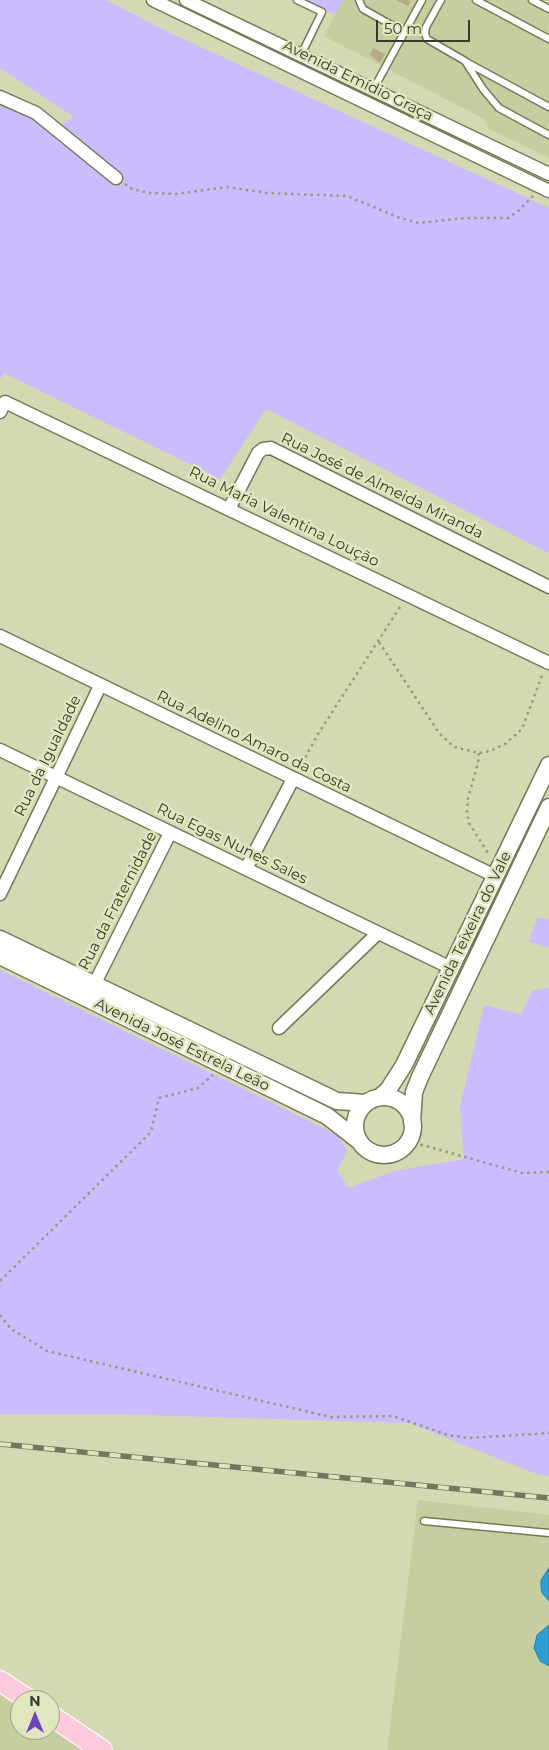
<!DOCTYPE html>
<meta charset="utf-8">
<style>
body{margin:0}
#map{position:relative;width:549px;height:1750px;overflow:hidden;background:#d3d9b2;font-family:Montserrat,sans-serif}
canvas{display:block}
.north{position:absolute;left:10px;top:1690px;width:50px;height:50px;box-sizing:border-box;background:#e0e6bf;border:1px solid #9da284;border-radius:50%;rotate:0deg;font-size:14px;font-weight:700;line-height:20px;text-align:center;color:#383b2b}
.north::after{content:'';display:block;margin:auto;width:18px;height:22px;background:#6d42ba;clip-path:polygon(50% 0,100% 100%,50% 72%,0 100%)}
.scale{position:absolute;left:376px;top:20px;width:94px;height:22px;box-sizing:border-box;border:2px solid #383b2b;border-top:0;padding-left:6px;font-size:15px;line-height:18px;white-space:nowrap;color:#383b2b;-webkit-text-stroke:4px #e0e6bf;paint-order:stroke}
</style>
<div id="map">
<canvas width="549" height="1750"></canvas>
<div class="north">N</div>
<div class="scale">50 m</div>
</div>
<script>
const g = document.querySelector('canvas').getContext('2d');
g.lineJoin = 'round';
function fill(path, color) { g.fillStyle = color; g.fill(path, 'evenodd'); }
const toPath = rows => new Path2D(rows.map(r => 'M' + r).join(''));
function trace(path, color, width, dash) { g.strokeStyle = color; g.lineWidth = width; g.lineCap = dash ? 'butt' : 'round'; g.setLineDash(dash || []); g.stroke(path); }
function write(font, color, halo, rows, align = 'center') {
  g.font = font + ' Montserrat,sans-serif'; g.lineWidth = 5; g.setLineDash([]); g.textBaseline = 'middle'; g.strokeStyle = halo; g.fillStyle = color; for (const [text, x, y, turn = 0] of rows) {
    g.save(); g.translate(x, y); g.rotate((+turn || 0) * Math.PI / 180); g.textAlign = isNaN(turn) ? turn : align; if (halo) g.strokeText(text, 0, 0); g.fillText(text, 0, 0); g.restore();
  }
}
fill(toPath([
 [343,0,549,0,549,158,489,129,484,119,324,36],
 [418,1500,549,1515,549,1750,387,1750],
 [0,1691,20,1705,20,1730,50,1730,50,1725,87,1750,0,1750]
]), '#c6cd9f');
fill(toPath([
 [0,0,106,0,164,30,549,208,549,553,266,409,220,479,4,373,0,379,0,99,22,110,50,132,74,117,0,68],
 [307,0,343,0,335,14],
 [537,918,549,919,549,947,529,942],
 [0,970,338,1135,347,1151,337,1171,349,1188,394,1171,464,1159,460,1107,484,1005,521,1014,532,991,549,988,549,1476,537,1474,409,1423,112,1414,0,1414]
]), '#cbbbff');
const water = toPath([
 [549,1568,549,1601,542,1593,541,1587,541,1580,549,1568],
 [549,1625,549,1666,540,1661,534,1648,537,1635,549,1625]
]);
fill(water, '#2d9fd6');
trace(water, '#3081a3', 1);
fill(toPath([
 [396,0,408,0,410,2,408,6],
 [373,48,385,54,380,63,370,55]
]), '#b5ab86');
const service = toPath([
 [297,0,322,12,301,55],
 [359,0,363,9,404,32],
 [441,0,426,27,425,34,427,39,465,61,483,89,499,108,549,135],
 [476,0,549,39],
 [532,0,549,9],
 [466,62,549,107],
 [373,90,422,0],
 [424,1521,549,1533]
]);
const minor = toPath([
 [153,0,549,191],
 [186,0,549,174],
 [0,97,36,113,116,178],
 [0,412,5,402,549,663],
 [229,509,258,453,263,449,271,448,549,587],
 [0,636,495,876],
 [0,750,451,968],
 [246,869,293,779],
 [0,894,100,686],
 [94,985,170,833],
 [279,1028,378,933]
]);
const tertiary = toPath([
 [0,939,337,1101,366,1103],
 [0,956,327,1116,359,1141],
 [380,1097,388,1090,404,1065,549,765],
 '355 1126a29 29 0 1 1 58 0a29 29 0 1 1-58 0Z',
 [412,1122,414,1092,420,1077,549,807]
]);
const primary = toPath([
 [0,1681,29,1700],
 [50,1715,102,1750]
]);
trace(service, '#747a56', 9);
trace(minor, '#747a56', 15);
trace(tertiary, '#747a56', 19);
trace(primary, '#fff', 22);
trace(toPath([
 [125,184,132,189,149,193,175,194,227,187,267,193,347,196,400,218,419,223,465,218,508,218,517,212,533,196],
 [379,642,439,733,454,747,479,753,490,751,505,744,522,729,543,673],
 [479,753,478,763,468,798,467,812,469,823,490,856],
 [299,769,318,734,402,604],
 [408,1141,522,1173,549,1172],
 [0,1281,151,1132,159,1098,198,1088,213,1075],
 [0,1315,11,1329,47,1351,331,1417,393,1416,448,1435,469,1438,549,1433]
]), '#959a7c', 2.5, [2.5, 4]);
trace(service, '#fff', 6);
trace(minor, '#fff', 12);
trace(tertiary, '#fff', 16);
trace(primary, '#fdc9dd', 20);
const rail = toPath([
 [0,1444,549,1498]
]);
trace(rail, '#73775e', 5.5);
trace(rail, '#e0e6bf', 4, [11]);
write('15px', '#383b2b', '#e0e6bf', [
 ["Avenida Emídio Graça",358,81,26],
 ["Rua José de Almeida Miranda",382,486,26],
 ["Rua Maria Valentina Loução",284,517,26],
 ["Rua Adelino Amaro da Costa",254,742,26],
 ["Rua da Igualdade",48,756,-64],
 ["Rua Egas Nunes Sales",232,844,26],
 ["Rua da Fraternidade",118,901,-63],
 ["Avenida Teixeira do Vale",468,933,-64],
 ["Avenida José Estrela Leão",182,1045,26]
]);
</script>
